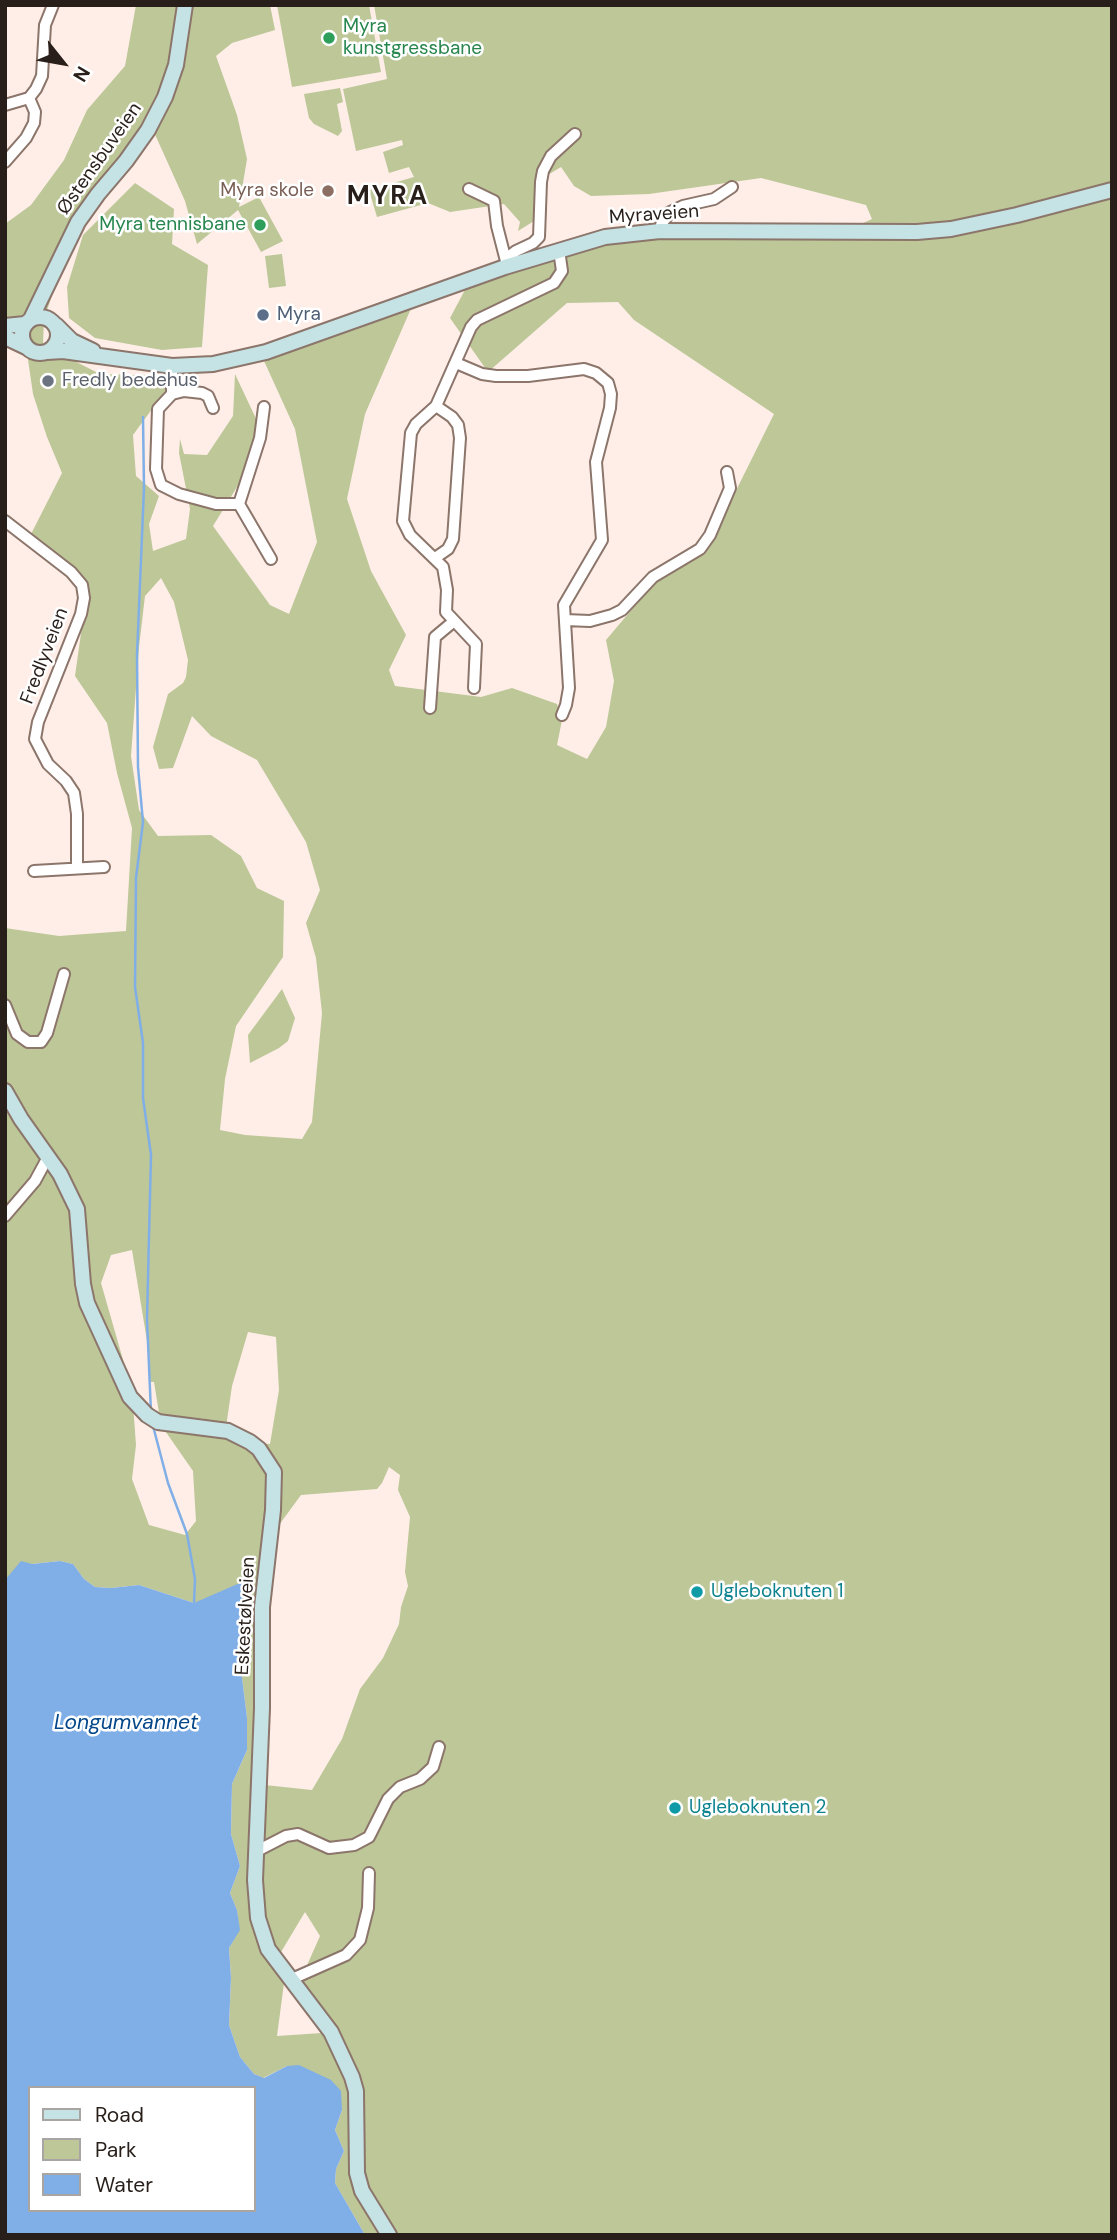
<!DOCTYPE html>
<meta charset="utf-8">
<style>
body{margin:0}
#map{position:relative;width:1117px;height:2240px;overflow:hidden;background:#feeee7;font-family:"DM Sans",sans-serif}
canvas{display:block}
.frame{position:absolute;inset:0;border:7px solid #281f1a;pointer-events:none}
.legend{position:absolute;left:28px;top:2086px;width:228px;height:126px;box-sizing:border-box;background:#fff;border:2px solid #a9a5a3;margin:0;padding:9px 12px;list-style:none;font-size:21px;color:#281f1a}
.legend li{display:flex;align-items:center;gap:14px;height:35px}
.legend b{width:35px;border:2px solid #a9a5a3}
.north{position:absolute;left:28px;top:28px;width:70px;height:70px;-webkit-text-stroke:5px #fff;paint-order:stroke;rotate:121deg;font-size:19px;font-weight:700;line-height:28px;text-align:center;color:#281f1a}
.north::after{content:'';display:block;margin:auto;width:24px;height:32px;background:#281f1a;clip-path:polygon(50% 0,100% 100%,50% 72%,0 100%)}
</style>
<div id="map">
<canvas width="1117" height="2240"></canvas>
<div class="frame"></div>
<ul class="legend">
<li><b style="height:9px;background:#c5e2e5"></b>Road</li>
<li><b style="height:19px;background:#bdc798"></b>Park</li>
<li><b style="height:19px;background:#80aee7"></b>Water</li>
</ul>
<div class="north">N</div>
</div>
<script>
const g = document.querySelector('canvas').getContext('2d');
g.lineJoin = 'round';
function fill(path, color) { g.fillStyle = color; g.fill(path, 'evenodd'); }
const toPath = rows => new Path2D(rows.map(r => 'M' + r).join(''));
function trace(path, color, width, dash) { g.strokeStyle = color; g.lineWidth = width; g.lineCap = dash ? 'butt' : 'round'; g.setLineDash(dash || []); g.stroke(path); }
function write(font, color, halo, rows, align = 'center') {
  g.font = font + ' "DM Sans",sans-serif'; g.lineWidth = 5; g.setLineDash([]); g.textBaseline = 'middle'; g.strokeStyle = halo; g.fillStyle = color; for (const [text, x, y, turn = 0] of rows) {
    g.save(); g.translate(x, y); g.rotate((+turn || 0) * Math.PI / 180); g.textAlign = isNaN(turn) ? turn : align; if (halo) g.strokeText(text, 0, 0); g.fillText(text, 0, 0); g.restore();
  }
}
fill(toPath([
 [136,5,270,5,275,30,232,43,216,56,237,115,247,159,239,207,259,197,283,241,261,252,238,210,197,244,185,201,153,130,68,249,44,319,43,345,100,374,170,376,170,392,166,390,133,435,136,476,159,496,149,524,153,551,186,539,190,509,179,453,180,439,184,454,207,455,233,416,235,374,259,425,245,474,213,526,270,605,289,614,317,542,295,429,264,361,253,360,413,304,365,414,347,499,371,571,406,635,389,670,395,686,481,697,512,688,557,704,562,720,557,745,587,759,606,727,614,681,606,640,655,582,710,543,774,414,634,320,618,302,567,303,488,372,450,318,466,288,511,260,627,236,846,231,872,219,866,205,761,178,649,194,591,196,574,186,561,167,546,176,534,221,518,231,520,222,504,204,450,212,428,203,377,217,369,190,414,177,409,167,389,173,383,152,403,145,402,140,356,151,343,89,387,79,374,5,1112,5,1112,2235,365,2235,335,2183,336,2169,344,2151,335,2130,342,2110,287,2066,263,2078,254,2074,240,2057,229,2025,231,1978,229,1948,239,1930,237,1910,230,1893,240,1866,231,1834,232,1784,247,1750,247,1718,240,1661,247,1611,246,1593,194,1603,139,1585,111,1588,95,1587,84,1579,73,1564,60,1561,32,1564,5,1580,5,928,59,936,126,931,132,828,117,773,107,723,75,676,83,619,77,582,28,540,62,473,47,437,33,394,25,339,5,332,5,224,31,205,64,160,87,110,125,66],
 [161,578,174,602,188,660,186,677,183,683,168,694,153,747,159,769,173,768,192,716,211,736,257,760,306,842,320,890,306,923,316,958,322,1013,312,1122,302,1139,245,1135,220,1130,225,1079,236,1026,283,957,284,901,257,888,241,856,211,835,158,836,139,810,131,756,139,647,145,596],
 [132,1250,150,1359,149,1382,154,1382,161,1425,193,1471,196,1521,185,1535,149,1525,132,1479,136,1445,132,1391,101,1283,111,1255],
 [248,1332,276,1337,279,1390,270,1444,253,1443,226,1427,232,1386],
 [389,1467,400,1475,398,1490,410,1517,405,1572,408,1586,401,1607,399,1624,383,1658,360,1689,342,1739,312,1790,255,1784,251,1764,257,1738,268,1540,301,1495,377,1489,382,1483],
 [305,1912,320,1936,297,1988,322,2033,277,2036,286,1968,278,1957],
 [277,5,369,5,381,72,292,87],
 [340,88,343,102,337,104,342,131,338,136,314,124,309,118,304,94],
 [135,183,174,209,172,244,208,265,202,347,162,350,95,338,69,318,67,287,83,235],
 [282,254,286,286,269,288,265,256],
 [282,989,295,1018,288,1041,279,1048,250,1063,248,1035]
]), '#bdc798');
fill(toPath([
 [21,1561,32,1564,60,1561,73,1564,84,1579,95,1587,111,1588,139,1585,194,1603,242,1582,249,1581,246,1593,247,1611,240,1661,247,1718,247,1750,232,1784,231,1834,240,1866,230,1893,237,1910,240,1930,229,1948,231,1978,229,2025,240,2057,254,2074,264,2078,287,2066,299,2065,331,2080,341,2091,342,2110,335,2130,344,2151,336,2169,335,2183,365,2235,5,2235,5,1580],
 [30,2088,254,2088,254,2210,30,2210]
]), '#80aee7');
trace(toPath([
 [143,417,144,488,137,655,138,767,143,822,136,878,135,987,143,1043,143,1098,151,1155,147,1319,151,1413],
 [153,1426,168,1483,187,1534,195,1579,194,1603]
]), '#80aee7', 2.5);
const minor = toPath([
 [5,105,29,98,36,89,42,76,45,25,53,5],
 [5,162,26,138,34,123,35,112,29,98],
 [469,189,494,201,497,226,506,261],
 [660,231,661,225,670,212,683,206,714,199,732,187],
 [507,258,516,251,533,243,539,237,541,182,543,171,551,156,575,134],
 [456,363,482,374,496,376,528,376,584,369,596,373,608,383,611,394,610,408,596,462,602,540,564,605,569,688,566,705,562,715],
 [172,366,172,394,158,409,156,469,161,485,179,494,216,504,239,504,260,438,264,407],
 [172,394,184,391,202,393,208,396,213,408],
 [436,406,471,327,477,320,554,283,562,271,559,250],
 [239,504,271,559],
 [5,521,71,572,82,585,84,598,81,614,38,722,35,739,48,764,66,781,74,793,77,814,77,867],
 [435,558,448,549,453,539,460,438,458,425,452,417,436,406,416,424,411,433,403,521,410,535,443,567,447,590,446,612,476,644,474,688],
 [565,620,590,621,612,615,622,610,653,577,700,549,710,535,730,488,727,472],
 [430,708,435,637,453,622],
 [34,871,104,867],
 [5,1005,17,1034,28,1042,41,1042,47,1033,64,974],
 [5,1216,35,1181,48,1157],
 [255,1852,286,1836,298,1834,329,1848,354,1845,369,1837,388,1799,400,1787,420,1779,433,1767,439,1747],
 [292,1979,346,1955,360,1940,368,1908,369,1873]
]);
const secondary = toPath([
 '22 335a18 18 0 1 1 36 0a18 18 0 1 1-36 0Z',
 [31,319,78,222,98,194,126,161,148,130,165,97,176,65,185,5],
 [56,325,72,341,93,351],
 [5,326,25,324],
 [5,337,26,347],
 [47,352,63,351,172,366,213,364,266,352,505,267,605,237,660,231,917,232,951,229,1017,215,1112,190],
 [5,1091,21,1119,60,1174,77,1209,83,1284,87,1303,130,1397,147,1415,158,1422,228,1431,250,1442,259,1449,274,1472,273,1510,262,1607,262,1708,255,1880,258,1918,268,1949,331,2032,352,2077,356,2091,357,2173,362,2191,389,2235]
]);
trace(minor, '#8c756a', 14);
trace(secondary, '#8c756a', 18);
trace(minor, '#fff', 10);
trace(secondary, '#c5e2e5', 14);
for (const [x, y, r, color] of [
 [329,38,7,"#2e9e5b"],
 [328,191,7,"#8d6e63"],
 [260,225,7,"#2e9e5b"],
 [263,315,7,"#5c6f8a"],
 [48,381,7,"#6b7280"],
 [697,1592,7,"#0f9aa8"],
 [675,1808,7,"#0f9aa8"]
]) { const dot = new Path2D(); dot.arc(x, y, r, 0, 2 * Math.PI); g.fillStyle = color; g.fill(dot); trace(dot, '#fff', 2.5); }
write('19px', '#27864d', '#fff', [
 ["Myra",343,27],
 ["kunstgressbane",343,49],
 ["Myra tennisbane",246,225,"right"]
], 'left');
write('19px', '#281f1a', '#fff', [
 ["Østensbuveien",100,159,-55],
 ["Myraveien",654,215,-4],
 ["Fredlyveien",45,656,-69],
 ["Eskestølveien",246,1616,-87]
]);
write('19px', '#785e54', '#fff', [
 ["Myra skole",314,191]
], 'right');
write('19px', '#4e5e75', '#fff', [
 ["Myra",277,315]
], 'left');
write('19px', '#5b616d', '#fff', [
 ["Fredly bedehus",62,381]
], 'left');
write('19px', '#0d838f', '#fff', [
 ["Ugleboknuten 1",711,1592],
 ["Ugleboknuten 2",689,1808]
], 'left');
write('italic 21px', '#034689', '#fff', [
 ["Longumvannet",126,1723]
]);
g.letterSpacing = '2px';
write('bold 26px', '#281f1a', '#fff', [
 ["MYRA",388,197]
]);
g.letterSpacing = '0px';
</script>
